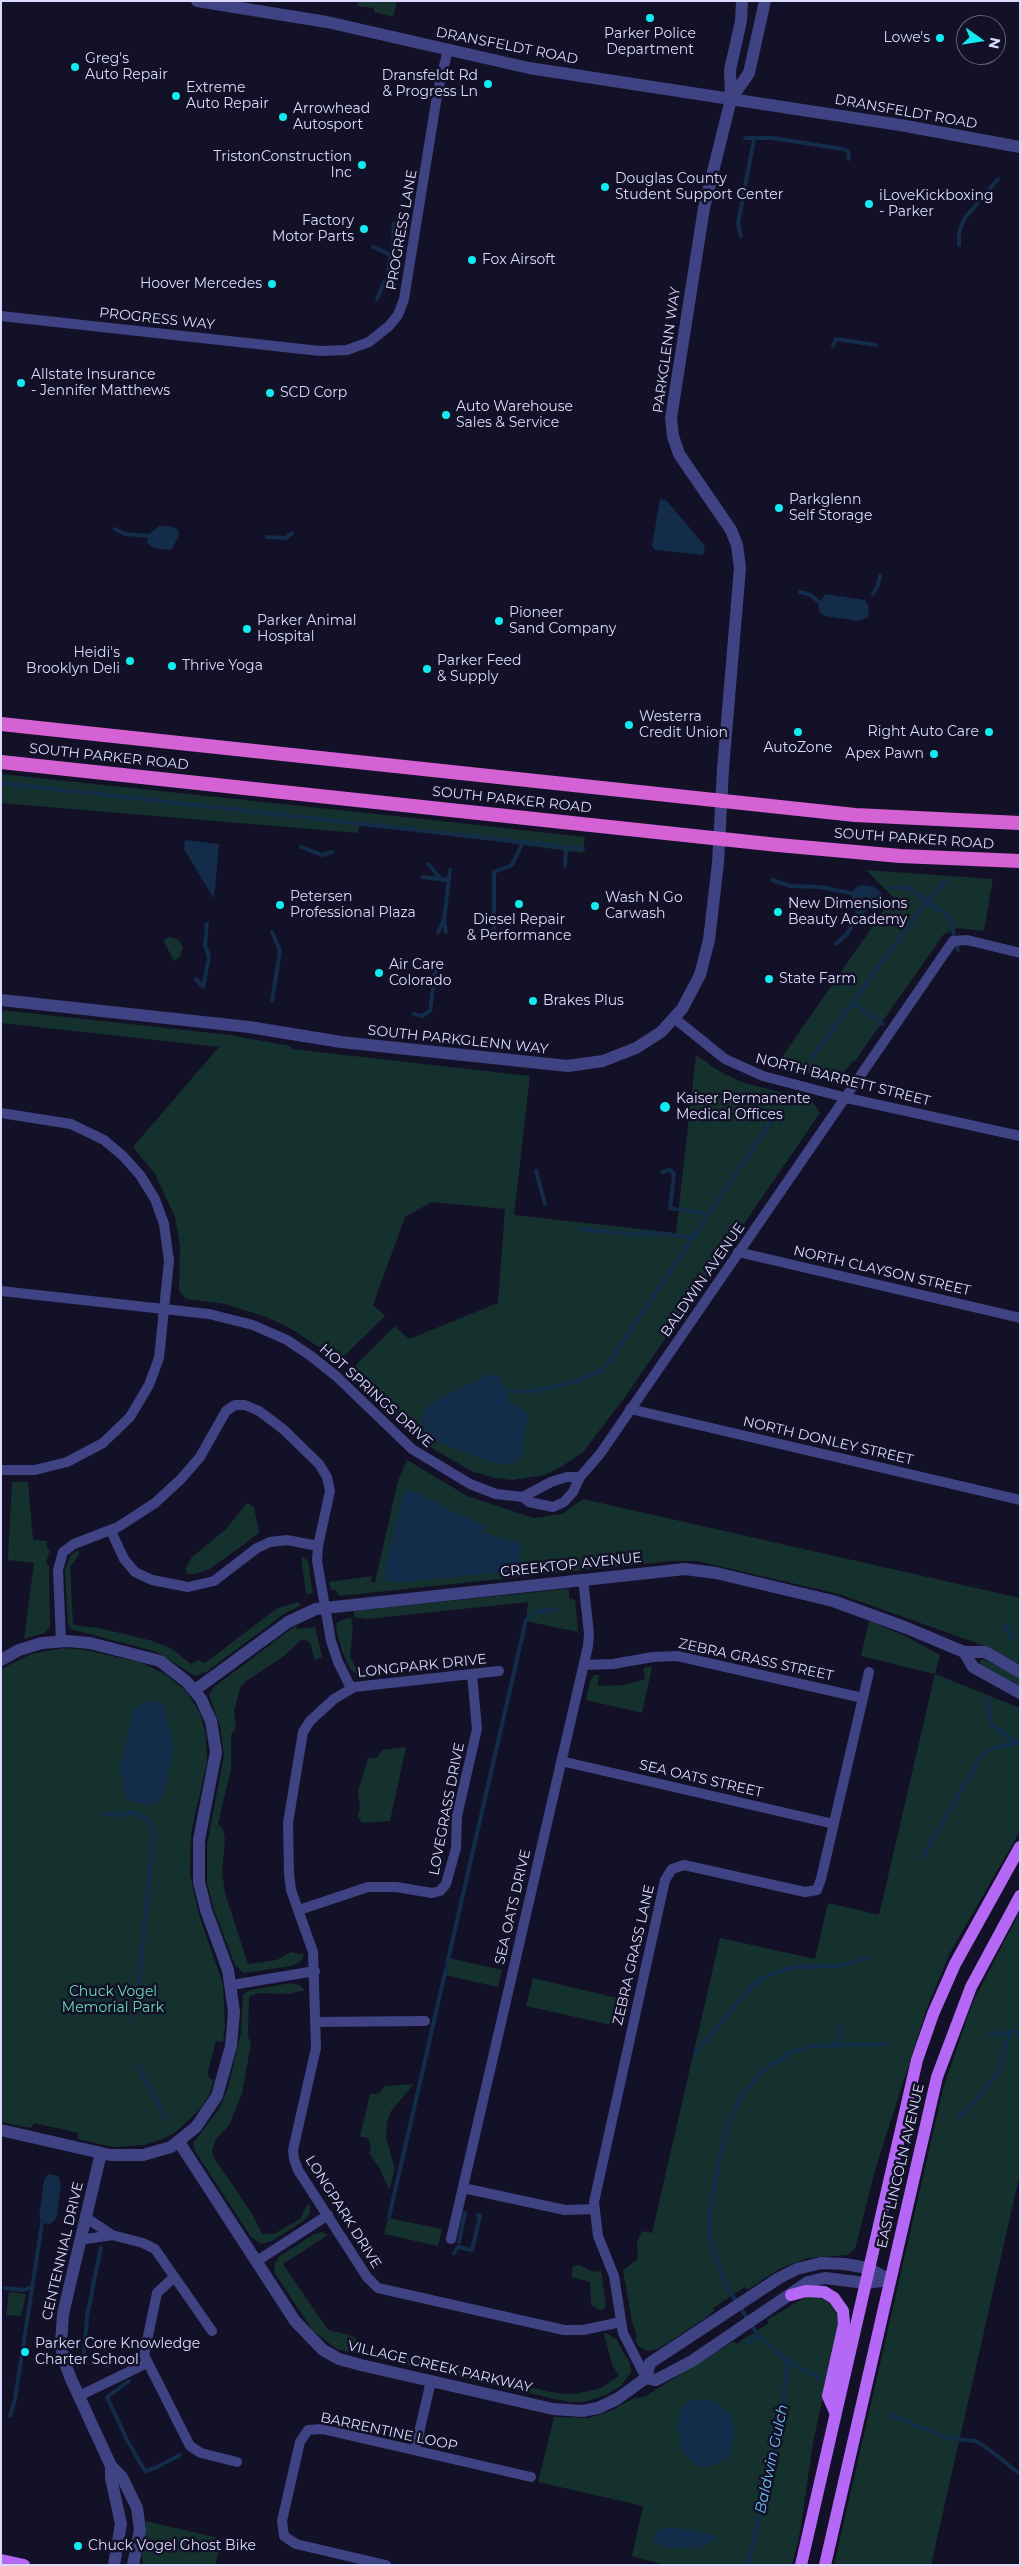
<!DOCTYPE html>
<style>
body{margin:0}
#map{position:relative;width:1021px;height:2566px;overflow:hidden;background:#131127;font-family:Montserrat,sans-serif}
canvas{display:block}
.frame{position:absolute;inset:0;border:2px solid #dbdafd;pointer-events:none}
.north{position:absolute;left:956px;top:15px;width:50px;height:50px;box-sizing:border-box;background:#131127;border:1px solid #63617d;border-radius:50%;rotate:103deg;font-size:14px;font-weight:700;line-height:20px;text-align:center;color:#dbdafd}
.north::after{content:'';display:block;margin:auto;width:18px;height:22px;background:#12ecf0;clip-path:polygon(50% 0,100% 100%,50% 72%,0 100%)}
</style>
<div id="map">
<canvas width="1021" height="2566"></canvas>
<div class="frame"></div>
<div class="north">N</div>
</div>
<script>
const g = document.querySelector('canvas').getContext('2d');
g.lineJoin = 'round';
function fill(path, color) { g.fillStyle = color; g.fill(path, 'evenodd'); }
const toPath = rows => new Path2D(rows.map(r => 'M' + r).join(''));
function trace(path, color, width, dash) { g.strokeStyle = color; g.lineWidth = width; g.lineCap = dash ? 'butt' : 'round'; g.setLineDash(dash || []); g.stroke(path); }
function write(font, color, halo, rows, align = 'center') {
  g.font = font + ' Montserrat,sans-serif'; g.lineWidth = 5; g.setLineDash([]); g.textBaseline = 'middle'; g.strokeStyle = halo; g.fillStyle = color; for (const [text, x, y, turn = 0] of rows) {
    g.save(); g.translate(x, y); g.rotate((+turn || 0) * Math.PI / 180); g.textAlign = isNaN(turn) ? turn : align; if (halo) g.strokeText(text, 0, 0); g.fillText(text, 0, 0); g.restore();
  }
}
fill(toPath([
 [358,1,397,1,393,17,374,12,374,8,357,6],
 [1,774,432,820,585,837,583,853,360,823,358,833,1,803],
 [866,870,993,879,984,931,957,928,943,935,855,1061,853,1061,845,1071,836,1079,837,1081,775,1067,893,897],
 [169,937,179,940,183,948,180,957,174,961,163,940],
 [1,1010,230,1035,290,1046,292,1049,530,1076,514,1215,676,1233,696,1055,719,1071,741,1082,811,1100,820,1113,625,1397,583,1452,561,1467,545,1475,512,1480,496,1478,473,1472,432,1448,409,1429,358,1380,354,1371,356,1365,395,1326,409,1339,498,1303,505,1209,432,1202,405,1217,373,1305,385,1316,341,1359,334,1357,290,1328,266,1317,225,1304,186,1299,179,1291,180,1246,175,1217,155,1174,133,1147,219,1047,1,1023],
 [407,1460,467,1496,534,1518,562,1514,583,1499,1020,1598,1020,1665,982,1645,839,1594,697,1561,671,1561,339,1596,336,1590,331,1590,329,1582,372,1576,371,1582,375,1582,398,1481],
 [12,1482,28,1482,33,1540,47,1541,47,1549,50,1551,46,1562,49,1566,50,1627,45,1633,24,1639,34,1563,8,1560],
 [247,1503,254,1507,259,1533,210,1569,196,1574,187,1574,186,1568,192,1557,225,1530],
 [79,1550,79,1555,70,1567,73,1625,99,1628,153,1641,172,1649,191,1664,198,1660,205,1663,276,1609,298,1602,301,1605,284,1614,206,1672,195,1676,157,1652,71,1629,68,1623,65,1569,71,1555],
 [301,1556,308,1561,313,1593,306,1594],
 [565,1589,569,1590,569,1598,575,1600,578,1632,526,1621,528,1602,367,1619,354,1617,354,1611],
 [351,1617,353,1628,350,1657,356,1668,364,1671,364,1676,358,1675,351,1670,342,1651,336,1628,337,1622],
 [869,1621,903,1635,940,1655,935,1674,1020,1708,1020,1831,950,1953,927,2008,876,2167,855,2249,847,2255,808,2258,779,2269,747,2290,745,2287,713,2308,714,2311,701,2321,658,2349,646,2351,638,2346,635,2339,637,2337,632,2322,623,2270,638,2259,637,2241,642,2231,652,2233,720,1938,815,1959,828,1903,879,1915,935,1674,861,1656],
 [295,1626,298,1629,315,1627,322,1657,314,1660,311,1644,306,1640,301,1640,284,1656,245,1682,240,1688,234,1711,236,1728,231,1735,231,1769,218,1824,223,1829,225,1840,222,1871,225,1893,248,1964,277,1960,291,1952,304,1955,301,1961,292,1966,244,1973,235,1965,214,1910,207,1882,207,1845,224,1755,220,1726,209,1695,214,1687],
 [64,1648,86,1650,142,1663,165,1674,185,1690,194,1703,201,1716,206,1735,207,1762,191,1833,190,1875,199,1915,223,1984,225,2027,223,2042,216,2041,208,2071,209,2078,214,2080,208,2097,199,2110,176,2132,163,2139,144,2145,113,2147,78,2139,78,2133,61,2129,34,2123,31,2128,1,2122,1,1669,31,1654],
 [983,1659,1020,1678,1020,1686,982,1665,980,1661],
 [652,1667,642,1713,586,1700,590,1681,594,1675,599,1675,598,1686,625,1685,645,1679,643,1668],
 [406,1747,390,1821,362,1823,357,1816,360,1809,358,1791,368,1758,377,1758,382,1750],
 [1020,1911,1020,2173,931,2565,834,2565,943,2089,972,2004],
 [449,1958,502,1970,498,1987,445,1975],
 [533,1978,617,1998,611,2025,526,2006],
 [291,1983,299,1985,305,1990,289,1994,258,1993,249,1997,248,2037,251,2043,242,2094,229,2125,216,2139,212,2150,214,2158,251,2212,262,2234,274,2234,300,2219,305,2208,310,2204,310,2213,306,2219,272,2241,261,2244,251,2237,195,2151,193,2143,219,2109,228,2088,241,2033,243,1995,250,1990],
 [414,2084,391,2111,387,2123,386,2138,395,2169,389,2190,379,2167,369,2153,371,2148,369,2140,366,2137,360,2137,370,2094,378,2094,385,2086],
 [388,2218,442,2229,438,2246,384,2234],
 [322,2232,328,2235,283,2264,328,2330,353,2336,358,2341,359,2348,556,2393,575,2394,601,2388,619,2376,612,2364,604,2334,606,2333,616,2339,630,2363,631,2372,622,2385,606,2395,584,2402,568,2402,337,2349,313,2331,274,2272,275,2263,280,2256,314,2234],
 [579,2265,593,2272,601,2271,606,2306,602,2311,591,2305,590,2282,571,2277,573,2266],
 [9,2292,26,2294,21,2316,6,2315],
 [806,2297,817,2297,827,2301,833,2308,839,2321,813,2443,800,2532,792,2565,665,2565,632,2556,643,2506,538,2482,554,2417,589,2418,610,2411,634,2398,644,2397,734,2341,736,2344,769,2323,767,2320],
 [146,2521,222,2539,215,2565,143,2565,142,2555]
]), '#15312d');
fill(toPath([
 [394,221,398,227,390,283,387,282,386,270,391,244,392,222],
 [660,499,666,500,705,546,703,555,655,550,652,546],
 [159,526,170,526,178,530,179,536,171,550,154,548,147,543,149,534],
 [825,594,865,600,869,607,868,617,859,621,824,616,820,613,818,607],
 [185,840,219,844,214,899,184,849],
 [863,885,875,887,882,894,875,905,859,917,853,909,852,892,858,886],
 [490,1374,499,1377,508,1401,525,1411,528,1416,521,1458,512,1465,487,1461,450,1447,432,1437,423,1427,422,1417,426,1409,438,1399],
 [407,1490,418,1493,457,1514,484,1525,482,1532,520,1544,522,1548,519,1567,511,1571,397,1583,388,1581,385,1576,385,1568,403,1495],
 [144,1701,161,1702,164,1705,174,1750,163,1796,157,1802,151,1805,130,1801,127,1798,121,1776,121,1763,134,1710],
 [48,2174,58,2176,61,2183,57,2215,55,2220,50,2224,43,2223,39,2217,44,2180],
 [704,2399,718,2404,726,2410,733,2420,735,2433,729,2456,717,2465,700,2467,693,2464,682,2450,678,2424,681,2410,688,2401],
 [670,2527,716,2535,717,2538,706,2546,690,2548,666,2548,654,2543,654,2535,657,2530]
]), '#122c4a');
trace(toPath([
 [451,92,467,97],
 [745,138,772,138,843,149,848,151,849,159],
 [741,236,738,224,754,139],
 [959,245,959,233,964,219,998,179],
 [373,247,391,255],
 [377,299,384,282,389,279],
 [833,346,836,339,876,345],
 [115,529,125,534,151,536],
 [267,537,286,538,292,533],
 [800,592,809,594,823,605],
 [873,594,878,585,880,576],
 [1,783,583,849],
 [301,847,322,855,332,852],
 [428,864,442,880],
 [565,866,566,847],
 [422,877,449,880],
 [772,880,791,886,820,887,856,894],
 [890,888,906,887,946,914,949,917,958,950],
 [438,932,444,920],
 [446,932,444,920,450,870],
 [494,935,494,872,512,865,523,842],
 [836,944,847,934,860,912],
 [196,979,203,987],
 [203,987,209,957,205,945,207,924],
 [272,1001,280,951,272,932],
 [853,1003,882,1024],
 [414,1014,422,1016,430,1011,435,973,440,960],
 [811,1059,927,901,945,881],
 [536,1171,545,1204],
 [662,1172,670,1170,674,1174,670,1208,675,1209],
 [679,1209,708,1214],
 [580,1229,641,1235,648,1232],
 [641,1232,692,1237],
 [500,1392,536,1391,577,1381,601,1371,612,1358,779,1110],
 [1004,1625,1011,1635,1010,1637],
 [987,1698,992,1725,1009,1738,1020,1743],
 [101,1814,119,1815,133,1812,146,1818,154,1830,137,2001,132,2021],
 [922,1858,980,1758,992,1748,1017,1743],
 [447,1964,526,1620,537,1611,556,1610],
 [989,2035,1020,2031],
 [836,2044,842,2027],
 [696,2052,753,1985,765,1977,792,1967,840,1966,866,1958],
 [138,2067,166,2118],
 [959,2118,980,2096,999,2070,1009,2034],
 [389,2217,446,1969],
 [459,2242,465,2213],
 [454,2253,458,2247,472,2250,480,2216,478,2215],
 [5,2288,24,2290,31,2287],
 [92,2290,101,2248],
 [87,2316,92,2293],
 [747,2343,758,2335],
 [84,2352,87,2318],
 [821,2379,787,2361,758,2335,727,2287,712,2248,709,2232,709,2216,715,2182,724,2139,732,2114,746,2090,764,2070,790,2053,812,2046,887,2044],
 [890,2415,947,2438,975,2441,983,2445,1020,2474],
 [10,2416,15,2399,43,2217],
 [126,2438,107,2397,129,2381],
 [127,2440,145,2471,155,2468,180,2455],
 [752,2507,763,2499],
 [748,2565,783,2414,787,2361]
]), '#122c4a', 4);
trace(toPath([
 [1,316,320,351,347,350,369,342,389,326,398,315,404,299,438,90,448,50],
 [674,1018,725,1059,763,1076,847,1098,1020,1136],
 [1,1113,71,1124,104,1140,123,1156,140,1175,155,1199,164,1224,169,1261,159,1358,149,1385,130,1417,103,1443,67,1462,35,1470,1,1470],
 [738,1252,1020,1318],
 [1,1291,209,1314,253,1325,287,1340,311,1356,336,1376,412,1449,470,1484,496,1494,523,1497,551,1482,567,1477,580,1477],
 [630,1409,1020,1500],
 [523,1497,529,1502,553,1507,564,1502,573,1492,580,1477,600,1454,953,941,967,940,1020,953],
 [111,1531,124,1559,135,1572,152,1580,188,1587,214,1581,257,1548,270,1542,287,1540,318,1546],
 [61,1641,58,1570,63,1552,74,1544,118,1527,155,1503,181,1479,200,1457,226,1411,235,1405,245,1405,259,1411,283,1429,319,1464,327,1477,330,1491,318,1546,317,1561,331,1641,338,1662,351,1688],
 [584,1665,613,1664,653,1657,677,1656,863,1698],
 [499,1671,354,1687,334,1699,310,1721,303,1732,288,1823,289,1874,291,1890,313,1952,316,2048,293,2150,294,2159,298,2170,367,2277,378,2288,564,2330,583,2330,621,2322],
 [561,1761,834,1824],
 [299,1910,368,1887,396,1887,432,1893,440,1891,446,1884,456,1848,457,1816,477,1729,472,1674],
 [232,1985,315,1971],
 [316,2022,425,2021],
 [463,2188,565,2210,594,2209],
 [85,2217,112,2235,143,2243,155,2249,212,2331],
 [451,2239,588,1646,589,1634,583,1579],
 [80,2240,112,2235],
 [257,2261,328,2215],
 [174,2277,157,2293,144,2355,190,2446,201,2453,237,2462],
 [646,2378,623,2333,614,2276,598,2236,594,2202,665,1880,672,1869,684,1865,805,1892,817,1890,821,1879,869,1672],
 [79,2396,147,2363],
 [415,2450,431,2381],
 [386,2565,296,2544,284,2536,282,2521,300,2442,308,2430,322,2429,531,2477]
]), '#3f4283', 10);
trace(toPath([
 [197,1,327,22,529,68,900,125,1020,147],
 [731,99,749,73,765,1],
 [1,1000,249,1027,341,1042,568,1066,603,1061,636,1048,661,1032,682,1009,700,975,709,940,718,863,723,769,740,568,737,545,731,530,679,454,673,436,671,418,704,208,731,99,730,70,741,21,742,1],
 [964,1652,973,1667,1020,1693],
 [1,1660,19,1650,42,1643,67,1641,90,1643,160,1661,187,1682,201,1699,211,1721,216,1752,199,1840,199,1882,206,1910,228,1970,234,2012,231,2046,217,2096,196,2127,171,2147,143,2155,110,2155,1,2130],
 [195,1690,288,1622,316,1609,685,1569,716,1573,833,1601,907,1628,964,1652,985,1652,1020,1672],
 [179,2142,295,2321,323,2350,339,2359,361,2365,553,2409,582,2411,598,2408,617,2399,646,2378,650,2363,779,2278,797,2269,821,2263,844,2264,868,2268,890,2280],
 [101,2153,63,2314,61,2343,63,2358,71,2379,111,2466,122,2477,137,2508,140,2530,133,2565],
 [646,2378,656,2380,692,2361,808,2282,825,2278,865,2283,890,2280],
 [111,2466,111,2478,121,2524,114,2565]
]), '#3f4283', 12);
trace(toPath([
 [791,2295,806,2291,824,2292,834,2298,843,2311,844,2324,828,2396,835,2412],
 [1,2560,24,2565],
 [801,2565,917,2060,933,2014,955,1964,1020,1847],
 [825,2565,937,2077,971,1987,1020,1896]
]), '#b568f6', 12);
trace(toPath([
 [1,724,855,815,1020,823],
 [1,762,778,845,900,856,1020,861]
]), '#d562d4', 14);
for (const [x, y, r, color] of [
 [650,18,5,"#12ecf0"],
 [940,38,5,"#12ecf0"],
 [75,67,5,"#12ecf0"],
 [488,84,5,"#12ecf0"],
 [176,96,5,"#12ecf0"],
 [283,117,5,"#12ecf0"],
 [362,165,5,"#12ecf0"],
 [605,187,5,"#12ecf0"],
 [869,204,5,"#12ecf0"],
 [364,229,5,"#12ecf0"],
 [472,260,5,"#12ecf0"],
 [272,284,5,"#12ecf0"],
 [21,383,5,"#12ecf0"],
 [270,393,5,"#12ecf0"],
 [446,415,5,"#12ecf0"],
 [779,508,5,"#12ecf0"],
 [499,621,5,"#12ecf0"],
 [247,629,5,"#12ecf0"],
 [130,661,5,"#12ecf0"],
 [172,666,5,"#12ecf0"],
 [427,669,5,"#12ecf0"],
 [629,725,5,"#12ecf0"],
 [798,732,5,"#12ecf0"],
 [989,732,5,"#12ecf0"],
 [934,754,5,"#12ecf0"],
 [519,904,5,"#12ecf0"],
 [280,905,5,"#12ecf0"],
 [595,906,5,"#12ecf0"],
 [778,912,5,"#12ecf0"],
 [379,973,5,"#12ecf0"],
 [769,979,5,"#12ecf0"],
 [533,1001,5,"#12ecf0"],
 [665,1107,6,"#12ecf0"],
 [25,2352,5,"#12ecf0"],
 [78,2546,5,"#12ecf0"]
]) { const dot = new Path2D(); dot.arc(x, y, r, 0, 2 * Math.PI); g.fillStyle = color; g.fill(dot); trace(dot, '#131127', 2); }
write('14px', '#dbdafd', '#131127', [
 ["Parker Police",650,34,"center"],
 ["Department",650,50,"center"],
 ["Lowe's",930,38,"right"],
 ["Greg's",85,59],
 ["Auto Repair",85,75],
 ["Dransfeldt Rd",478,76,"right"],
 ["& Progress Ln",478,92,"right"],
 ["Extreme",186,88],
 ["Auto Repair",186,104],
 ["Arrowhead",293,109],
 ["Autosport",293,125],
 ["TristonConstruction",352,157,"right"],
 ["Inc",352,173,"right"],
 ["Douglas County",615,179],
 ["Student Support Center",615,195],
 ["iLoveKickboxing",879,196],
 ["- Parker",879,212],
 ["Factory",354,221,"right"],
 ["Motor Parts",354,237,"right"],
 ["Fox Airsoft",482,260],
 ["Hoover Mercedes",262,284,"right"],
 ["Allstate Insurance",31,375],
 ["- Jennifer Matthews",31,391],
 ["SCD Corp",280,393],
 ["Auto Warehouse",456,407],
 ["Sales & Service",456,423],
 ["Parkglenn",789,500],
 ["Self Storage",789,516],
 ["Pioneer",509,613],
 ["Sand Company",509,629],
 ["Parker Animal",257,621],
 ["Hospital",257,637],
 ["Heidi's",120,653,"right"],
 ["Brooklyn Deli",120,669,"right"],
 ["Parker Feed",437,661],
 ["& Supply",437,677],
 ["Thrive Yoga",182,666],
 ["Westerra",639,717],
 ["Credit Union",639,733],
 ["Right Auto Care",979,732,"right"],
 ["AutoZone",798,748,"center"],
 ["Apex Pawn",924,754,"right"],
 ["Petersen",290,897],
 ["Professional Plaza",290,913],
 ["Wash N Go",605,898],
 ["Carwash",605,914],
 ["New Dimensions",788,904],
 ["Beauty Academy",788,920],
 ["Diesel Repair",519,920,"center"],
 ["& Performance",519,936,"center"],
 ["Air Care",389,965],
 ["Colorado",389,981],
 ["State Farm",779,979],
 ["Brakes Plus",543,1001],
 ["Kaiser Permanente",676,1099],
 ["Medical Offices",676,1115],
 ["Parker Core Knowledge",35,2344],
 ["Charter School",35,2360],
 ["Chuck Vogel Ghost Bike",88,2546]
], 'left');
write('14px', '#dbdafd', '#131127', [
 ["DRANSFELDT ROAD",507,46,11],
 ["DRANSFELDT ROAD",906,112,10],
 ["PROGRESS LANE",402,230,-80],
 ["PROGRESS WAY",157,319,6],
 ["PARKGLENN WAY",667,350,-82],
 ["SOUTH PARKER ROAD",109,757,6],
 ["SOUTH PARKER ROAD",512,800,6],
 ["SOUTH PARKER ROAD",914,839,4],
 ["SOUTH PARKGLENN WAY",458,1040,6],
 ["NORTH BARRETT STREET",843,1080,14],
 ["NORTH CLAYSON STREET",882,1271,13],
 ["BALDWIN AVENUE",703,1280,-55],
 ["HOT SPRINGS DRIVE",376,1396,42],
 ["NORTH DONLEY STREET",828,1441,13],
 ["CREEKTOP AVENUE",571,1565,-6],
 ["ZEBRA GRASS STREET",756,1660,12],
 ["LONGPARK DRIVE",422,1666,-6],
 ["SEA OATS STREET",701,1779,13],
 ["LOVEGRASS DRIVE",447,1809,-79],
 ["SEA OATS DRIVE",513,1907,-77],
 ["ZEBRA GRASS LANE",634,1955,-77],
 ["EAST LINCOLN AVENUE",901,2166,-77],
 ["LONGPARK DRIVE",343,2212,58],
 ["CENTENNIAL DRIVE",63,2251,-77],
 ["VILLAGE CREEK PARKWAY",440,2367,13],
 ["BARRENTINE LOOP",389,2432,12]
]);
write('14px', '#69d9b4', '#131127', [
 ["Chuck Vogel",113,1992],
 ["Memorial Park",113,2008]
]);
write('italic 15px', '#6ec2f6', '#131127', [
 ["Baldwin Gulch",772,2459,-78]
]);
</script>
